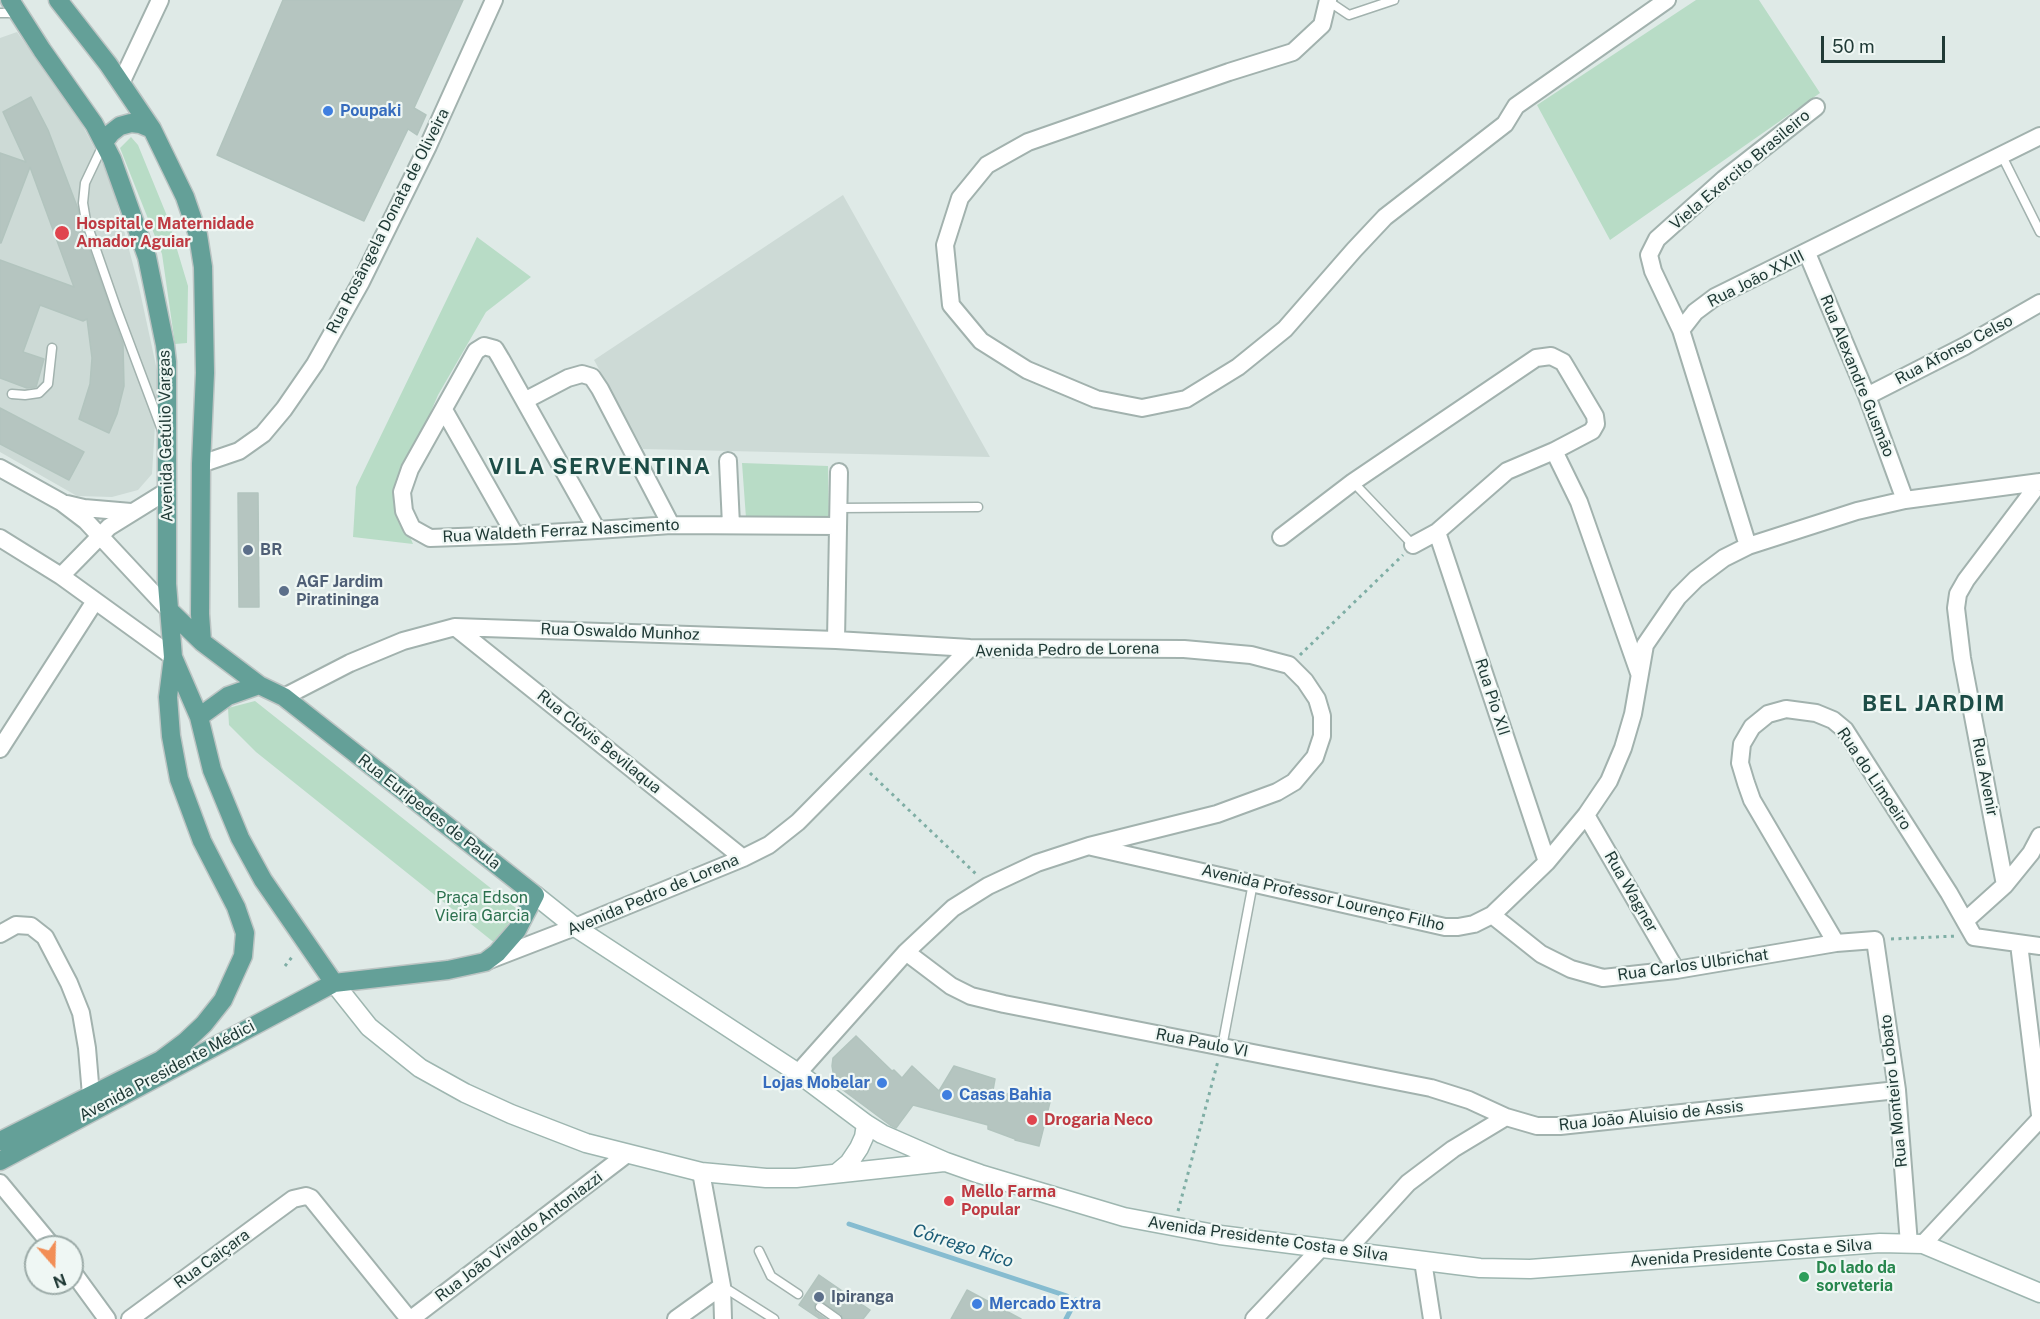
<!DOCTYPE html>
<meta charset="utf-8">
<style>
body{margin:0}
#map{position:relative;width:2040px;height:1319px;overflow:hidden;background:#dfeae7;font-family:"Public Sans",sans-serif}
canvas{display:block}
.north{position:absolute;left:24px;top:1235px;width:60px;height:60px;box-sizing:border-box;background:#eff7f4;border:2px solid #9caba8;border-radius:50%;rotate:160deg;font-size:16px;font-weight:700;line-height:24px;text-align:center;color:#203a36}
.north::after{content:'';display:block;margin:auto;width:21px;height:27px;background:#f28e56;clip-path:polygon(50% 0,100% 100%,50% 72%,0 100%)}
.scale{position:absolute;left:1821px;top:36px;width:124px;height:27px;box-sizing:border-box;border:3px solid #203a36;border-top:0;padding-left:8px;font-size:18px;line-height:21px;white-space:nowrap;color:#203a36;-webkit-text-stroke:4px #eff7f4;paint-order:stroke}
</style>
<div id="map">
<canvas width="2040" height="1319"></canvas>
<div class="north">N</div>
<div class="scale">50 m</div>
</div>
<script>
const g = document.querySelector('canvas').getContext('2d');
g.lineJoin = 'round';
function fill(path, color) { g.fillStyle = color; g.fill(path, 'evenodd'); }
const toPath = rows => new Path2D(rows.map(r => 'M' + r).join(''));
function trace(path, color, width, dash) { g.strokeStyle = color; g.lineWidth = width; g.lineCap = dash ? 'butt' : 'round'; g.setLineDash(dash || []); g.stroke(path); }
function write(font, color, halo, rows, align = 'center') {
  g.font = font + ' "Public Sans",sans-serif'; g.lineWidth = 4.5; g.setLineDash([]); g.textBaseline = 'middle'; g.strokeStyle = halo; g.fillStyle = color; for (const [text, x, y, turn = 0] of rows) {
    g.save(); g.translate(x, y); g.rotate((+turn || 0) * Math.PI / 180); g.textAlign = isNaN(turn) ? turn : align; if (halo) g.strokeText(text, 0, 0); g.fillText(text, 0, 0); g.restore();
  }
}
fill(toPath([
 [17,32,79,119,110,178,139,287,158,375,152,474,138,490,112,497,77,496,0,452,0,38],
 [843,195,990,457,643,449,594,360]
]), '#cddad6');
fill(toPath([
 [1696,0,1759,0,1820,93,1610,240,1537,105],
 [131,137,138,145,167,216,188,286,187,343,175,344,162,254,120,148],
 [477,237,531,277,486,312,438,395,394,498,413,544,353,537,356,487],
 [742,463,828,466,829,519,746,518],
 [255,701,517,909,496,944,256,752,229,725,228,708]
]), '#b8dcc6');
trace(toPath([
 [849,1224,1067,1296],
 [1066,1319,1076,1300]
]), '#86bcd0', 5);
const building = toPath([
 [283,0,463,0,414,108,426,115,417,135,408,129,364,221,217,155,283,0],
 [31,97,48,130,78,209,80,223,123,344,124,386,117,414,109,433,79,419,90,384,92,358,87,319,83,321,40,305,23,352,44,359,36,387,27,388,0,378,0,260,74,287,30,167,1,243,0,243,0,153,26,162,3,112,31,97],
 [0,408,84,452,69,480,0,444,0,408],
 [238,493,258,493,259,607,239,607,238,493],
 [856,1036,892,1071,894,1070,902,1078,912,1066,939,1091,954,1066,995,1079,993,1090,1023,1098,1024,1095,1050,1102,1039,1146,1015,1140,1015,1139,988,1129,988,1125,913,1105,896,1128,890,1125,835,1084,832,1066,833,1058,856,1036],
 [819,1275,870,1310,863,1319,843,1319,841,1314,820,1301,815,1303,814,1307,816,1312,826,1319,820,1319,799,1305,819,1275],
 [967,1290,1021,1319,951,1319,967,1290]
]);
fill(building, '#b5c5c0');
trace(building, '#b2c4be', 1.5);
const lane = toPath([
 [1328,1,1349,15,1394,0],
 [0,13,18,13],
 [104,143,85,183,83,203,86,221,117,310,162,430],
 [2002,156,2040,232],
 [12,394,25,395,39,393,48,384,52,348],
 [1353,482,1413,545],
 [839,508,978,507],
 [1222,1047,1253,883],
 [759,1251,771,1276,798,1294],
 [722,1286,774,1319],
 [820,1307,837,1319]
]);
const street = toPath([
 [1328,0,1322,25,1293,52,1229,72,1028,142,987,165,960,198,945,245,951,305,981,341,1027,370,1096,399,1142,408,1186,399,1238,367,1285,329,1354,250,1385,217,1505,124,1516,106,1667,0],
 [121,83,160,0],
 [1807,253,1867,396,1905,500],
 [1681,330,1653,271,1649,255,1657,239,1724,179,1816,107],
 [1867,396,1965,346,2040,303],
 [526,400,568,378,582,374,592,377,600,389,671,525],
 [444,410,515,535],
 [1554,451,1579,502,1639,673],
 [728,461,731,525],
 [201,464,239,451,263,434,284,409,315,364,361,282,428,146,494,0],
 [0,468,61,502,86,521,169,610],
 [67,504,84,508,131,512],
 [597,530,501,359,495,349,484,346,476,351,410,469,402,492,404,511,412,528,430,538,515,535,597,530,671,525,838,526],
 [1437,532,1547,862],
 [1281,537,1353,482,1536,358,1551,356,1563,362,1595,416,1596,424,1592,431,1554,451,1507,471,1437,532,1413,545],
 [0,538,61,576,173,657],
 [1748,546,1681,330,1695,312,1715,297,2040,136],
 [61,576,109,527,167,491],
 [455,627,743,858],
 [836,640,839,472],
 [284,697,350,663,403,641,455,627,836,640,970,648,1184,649,1251,655,1289,665,1305,681,1317,699,1322,716,1322,736,1315,757,1294,782,1277,792,1217,814,1089,846,1037,863,988,886,953,908,906,952,798,1073],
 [0,749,95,601],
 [1586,815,1676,970],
 [1092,847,1445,927,1458,927,1474,924,1492,915,1547,862,1586,815,1609,781,1623,748,1633,714,1645,645,1678,597,1696,579,1724,558,1748,546,1857,511,1905,500,2040,482],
 [2005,885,1962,658,1956,608,1958,594,1966,580,2040,482],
 [1492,915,1541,954,1571,969,1603,978,1676,970,1836,943,1875,940,1897,1090,1909,1244],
 [1965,921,2005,885,2031,853,2040,836],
 [0,934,16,925,31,926,45,937,69,983,81,1013,87,1048,92,1107],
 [1836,943,1752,800,1746,783,1740,763,1742,744,1752,727,1768,714,1786,709,1816,713,1833,720,1845,730,1949,893,1974,937,2040,946],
 [2019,944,2040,1115],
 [906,952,951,986,971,996,1004,1004,1431,1088,1469,1100,1506,1117],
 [487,961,575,927,743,858,769,845,798,822,970,648],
 [701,1172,722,1286,723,1319],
 [0,1183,53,1247],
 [1923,1244,2040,1119],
 [1347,1250,1408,1183,1453,1149,1506,1117,1537,1126,1560,1126,1897,1090],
 [1423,1261,1432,1319],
 [72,1271,107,1319],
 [130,1319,293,1199,306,1196,311,1198,409,1319],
 [411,1319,627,1154],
 [676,1319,722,1286],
 [1254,1319,1321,1248]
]);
const secondary = toPath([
 [535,895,575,927,798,1073,866,1124,882,1134,946,1162,980,1174,1124,1217,1220,1235,1480,1268,1530,1269,1880,1243,1923,1244,2040,1293],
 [334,983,369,1027,420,1068,465,1093,511,1114,586,1143,701,1172,766,1178,796,1178,944,1162],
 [837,1173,849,1163,859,1148,864,1137,866,1124]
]);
const primary = toPath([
 [58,0,108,64,152,129,185,197,198,235,203,267,205,373,201,464,200,614,202,642],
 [104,142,111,133,120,126,131,123,140,124,152,129],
 [173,657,199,717,212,770,240,838,263,880,334,983],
 [199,717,228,696,259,685],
 [0,1141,161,1060,185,1042,204,1024,223,1000,243,956,245,933,236,907,202,841,179,779,171,736,168,697,173,657,167,584,167,362,165,345,147,257,112,159,94,124,42,50,10,0],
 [0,1161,334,983,448,970,485,962,497,953,517,930,535,895,284,697,259,685,202,642,169,610]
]);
trace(lane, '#a2b2ae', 11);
trace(street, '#a2b2ae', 20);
trace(secondary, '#9eb6b0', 21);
trace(primary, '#bcc4c3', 21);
trace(toPath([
 [1300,655,1403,555],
 [870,773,976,874],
 [1891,939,1957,936],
 [285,966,292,957],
 [1178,1211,1218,1061]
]), '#7faea5', 3, [3, 4.5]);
trace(lane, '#fff', 8);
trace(street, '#fff', 16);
trace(secondary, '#fff', 18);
trace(primary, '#64a098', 18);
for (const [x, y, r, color] of [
 [328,111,6,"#3f7fe0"],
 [62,233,8,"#e0444e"],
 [248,550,6,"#5c6f8a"],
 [284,591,6,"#5c6f8a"],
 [882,1083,6,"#3f7fe0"],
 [947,1095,6,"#3f7fe0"],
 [1032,1120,6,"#e0444e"],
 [949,1201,6,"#e0444e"],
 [1804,1277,6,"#2e9e5b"],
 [819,1297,6,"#5c6f8a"],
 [977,1304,6,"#3f7fe0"]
]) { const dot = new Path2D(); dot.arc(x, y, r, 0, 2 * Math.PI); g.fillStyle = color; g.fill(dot); trace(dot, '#eff7f4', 2); }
write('bold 16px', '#366cbe', '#eff7f4', [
 ["Poupaki",340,111],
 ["Lojas Mobelar",870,1083,"right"],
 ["Casas Bahia",959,1095],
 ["Mercado Extra",989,1304]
], 'left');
write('16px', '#203a36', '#eff7f4', [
 ["Viela Exercito Brasileiro",1740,170,-40],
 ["Rua Rosângela Donata de Oliveira",388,221,-63],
 ["Rua João XXIII",1756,279,-27],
 ["Rua Afonso Celso",1954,350,-28],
 ["Rua Alexandre Gusmão",1857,376,68],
 ["Avenida Getúlio Vargas",166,436,-91],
 ["Rua Waldeth Ferraz Nascimento",561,531,-3],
 ["Rua Oswaldo Munhoz",620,632,2],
 ["Avenida Pedro de Lorena",1067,650,-1],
 ["Rua Pio XII",1492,697,72],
 ["Rua Clóvis Bevilaqua",599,742,39],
 ["Rua Avenir",1985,777,79],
 ["Rua do Limoeiro",1874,779,56],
 ["Rua Eurípedes de Paula",429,812,38],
 ["Rua Wagner",1631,892,60],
 ["Avenida Pedro de Lorena",653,895,-23],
 ["Avenida Professor Lourenço Filho",1323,898,13],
 ["Rua Carlos Ulbrichat",1693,965,-8],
 ["Rua Paulo VI",1202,1043,11],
 ["Avenida Presidente Médici",167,1071,-28],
 ["Rua Monteiro Lobato",1894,1091,-96],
 ["Rua João Aluisio de Assis",1651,1116,-6],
 ["Rua João Vivaldo Antoniazzi",519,1237,-37],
 ["Avenida Presidente Costa e Silva",1268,1239,8],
 ["Avenida Presidente Costa e Silva",1751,1253,-4],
 ["Rua Caiçara",212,1259,-36]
]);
write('bold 16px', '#be3a42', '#eff7f4', [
 ["Hospital e Maternidade",76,224],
 ["Amador Aguiar",76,242],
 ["Drogaria Neco",1044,1120],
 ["Mello Farma",961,1192],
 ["Popular",961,1210]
], 'left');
write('bold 16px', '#4e5e75', '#eff7f4', [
 ["BR",260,550],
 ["AGF Jardim",296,582],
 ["Piratininga",296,600],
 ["Ipiranga",831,1297]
], 'left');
write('16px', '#2b714e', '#eff7f4', [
 ["Praça Edson",482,898],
 ["Vieira Garcia",482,916]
]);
write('bold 16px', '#27864d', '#eff7f4', [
 ["Do lado da",1816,1268],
 ["sorveteria",1816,1286]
], 'left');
write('italic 18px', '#1b5c76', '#eff7f4', [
 ["Córrego Rico",963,1246,18]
]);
g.letterSpacing = '1.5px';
write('bold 22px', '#1c4c46', '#eff7f4', [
 ["VILA SERVENTINA",600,467],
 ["BEL JARDIM",1934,704]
]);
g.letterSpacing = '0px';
</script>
